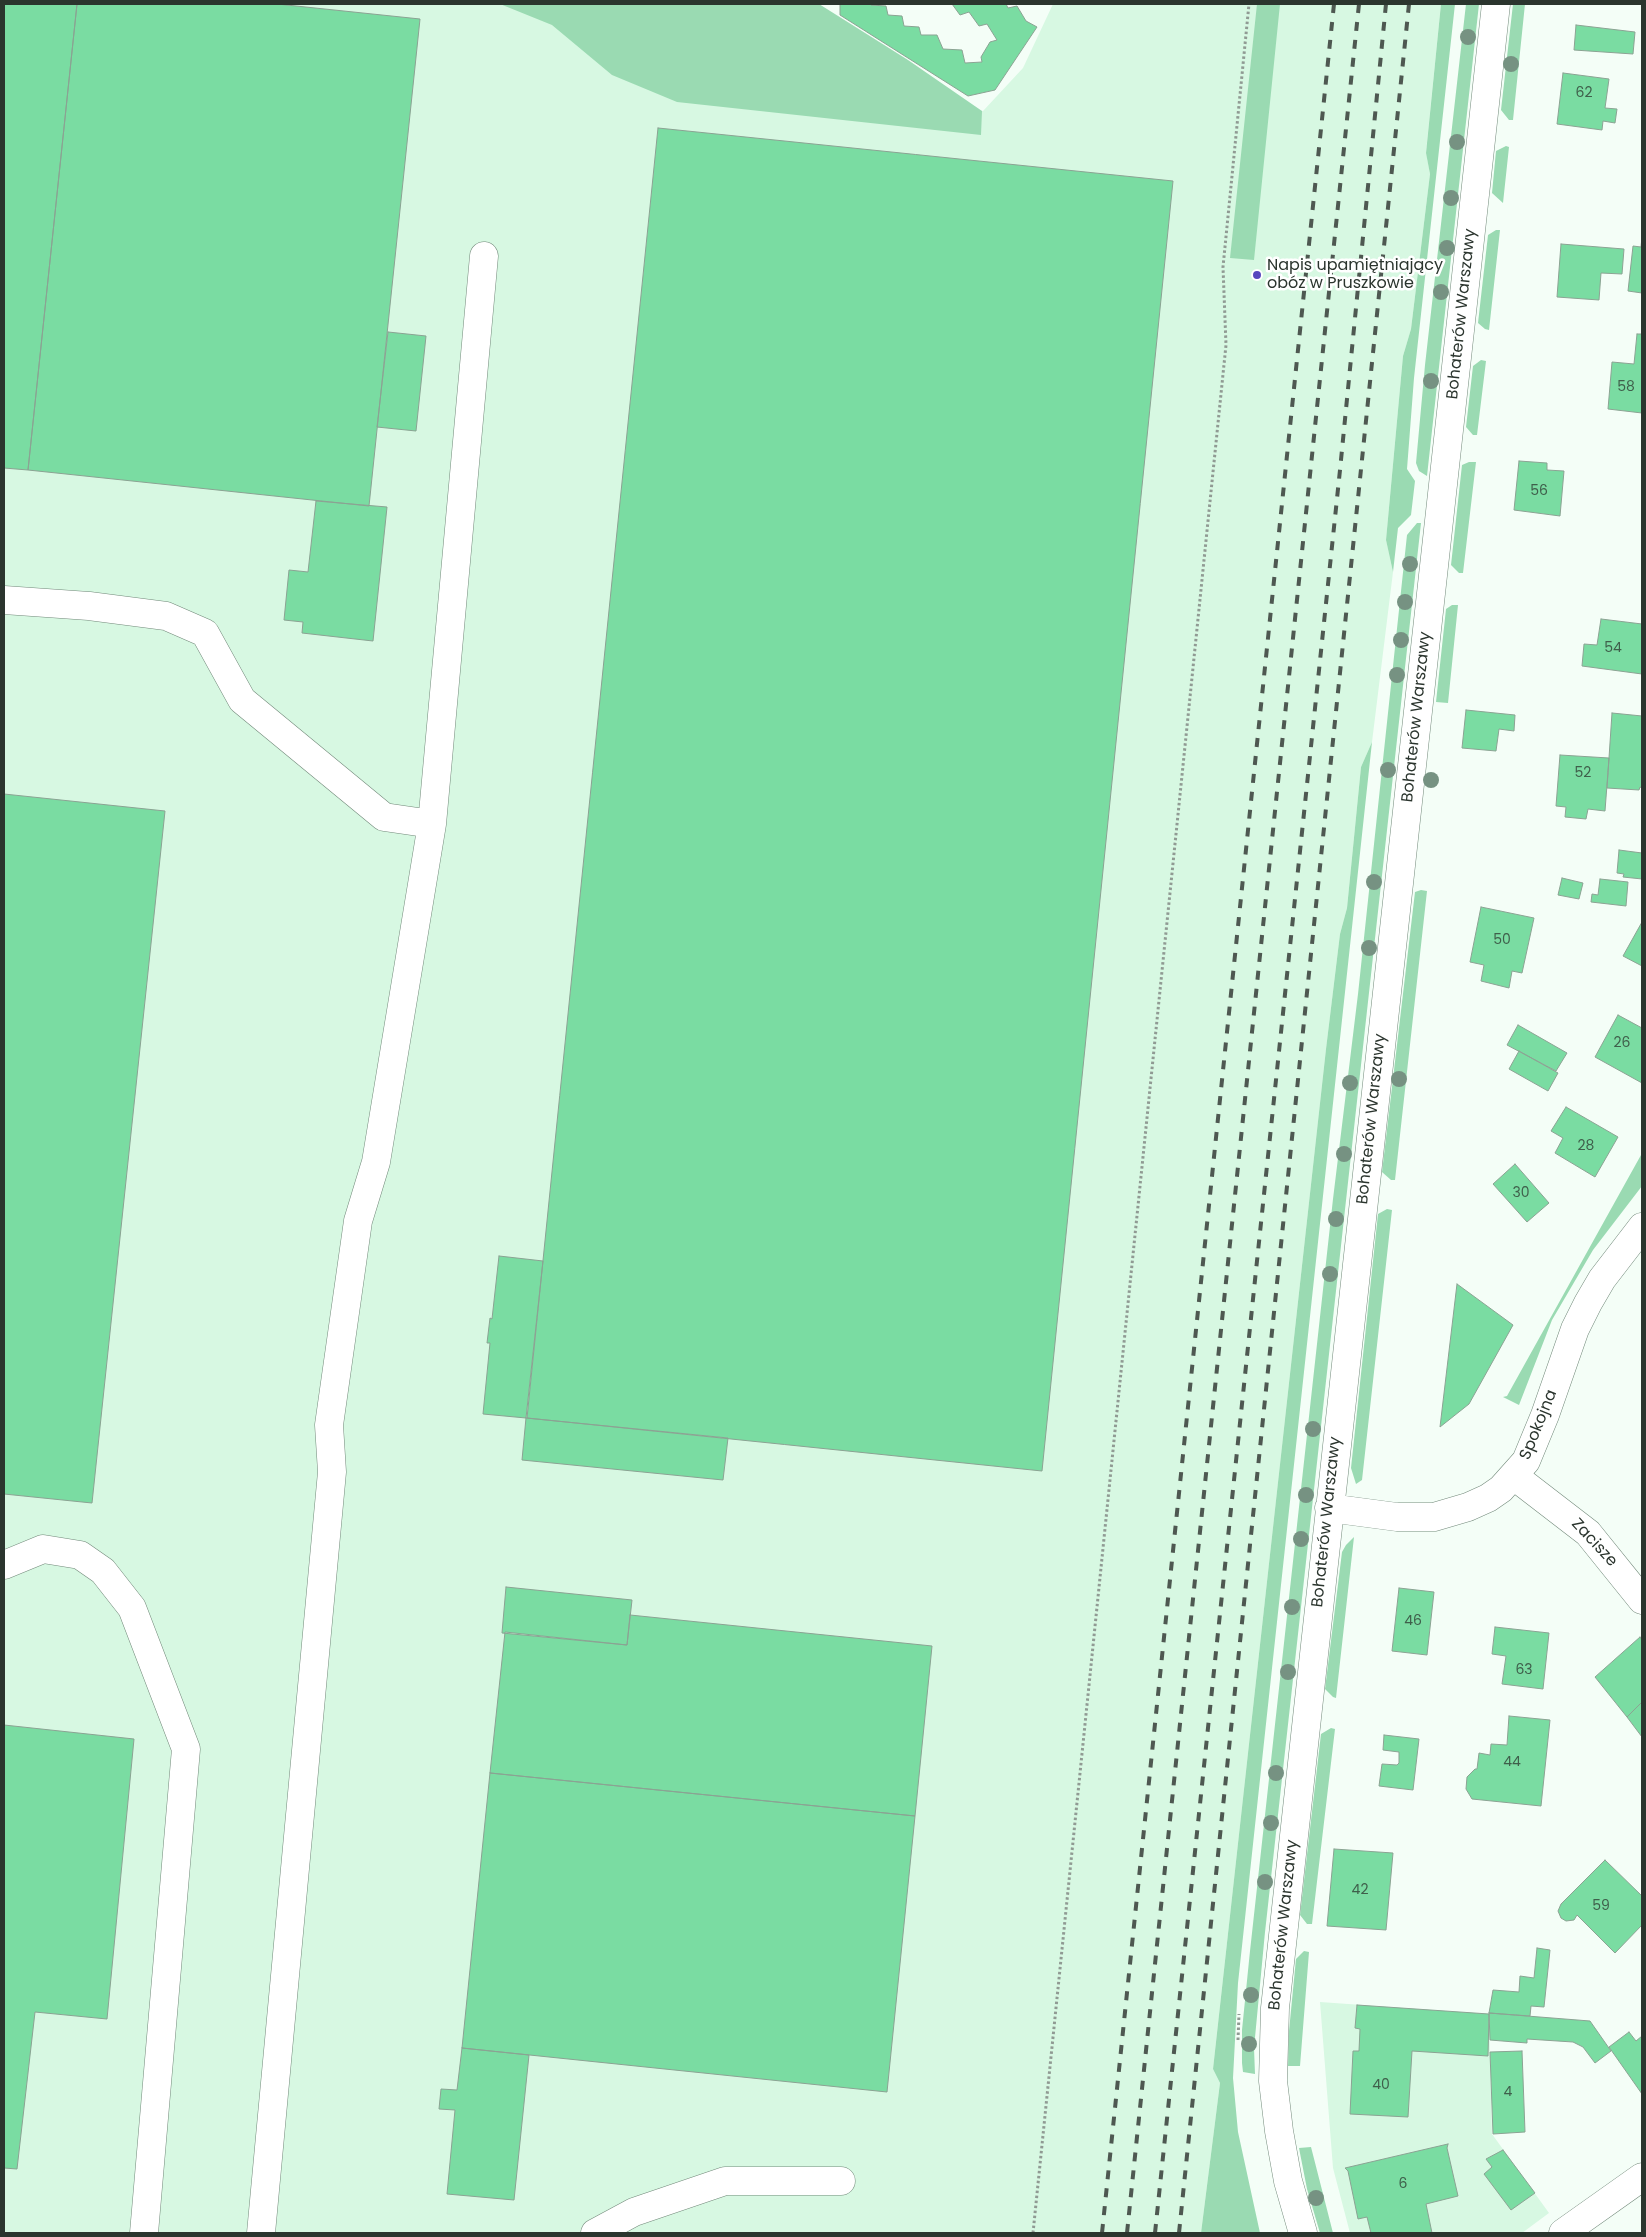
<!DOCTYPE html>
<meta charset="utf-8">
<style>
body{margin:0}
#map{position:relative;width:1646px;height:2237px;overflow:hidden;background:#f4fef7;font-family:Poppins,sans-serif}
canvas{display:block}
.frame{position:absolute;inset:0;border:5px solid #2b352e;pointer-events:none}
</style>
<div id="map">
<canvas width="1646" height="2237"></canvas>
<div class="frame"></div>
</div>
<script>
const g = document.querySelector('canvas').getContext('2d');
g.lineJoin = 'round';
function fill(path, color) { g.fillStyle = color; g.fill(path, 'evenodd'); }
const toPath = rows => new Path2D(rows.map(r => 'M' + r).join(''));
function trace(path, color, width, dash) { g.strokeStyle = color; g.lineWidth = width; g.lineCap = dash ? 'butt' : 'round'; g.setLineDash(dash || []); g.stroke(path); }
function write(font, color, halo, rows, align = 'center') {
  g.font = font + ' Poppins,sans-serif'; g.lineWidth = 5; g.setLineDash([]); g.textBaseline = 'middle'; g.strokeStyle = halo; g.fillStyle = color; for (const [text, x, y, turn = 0] of rows) {
    g.save(); g.translate(x, y); g.rotate((+turn || 0) * Math.PI / 180); g.textAlign = isNaN(turn) ? turn : align; if (halo) g.strokeText(text, 0, 0); g.fillText(text, 0, 0); g.restore();
  }
}
fill(toPath([
 [4,4,615,4,705,73,983,111,1023,68,1053,4,1441,4,1426,152,1430,174,1411,329,1403,356,1386,540,1393,572,1372,742,1361,767,1347,908,1340,934,1326,1049,1213,2069,1220,2083,1201,2233,4,2233],
 [1320,2002,1489,2014,1492,2134,1549,2213,1522,2233,1350,2233,1333,2168]
]), '#d7f8e2');
fill(toPath([
 [500,4,819,4,908,60,982,111,981,135,677,102,612,75,552,25],
 [1257,4,1280,4,1254,260,1230,258],
 [1441,4,1455,4,1414,378,1407,469,1415,481,1411,515,1398,528,1393,572,1386,540,1403,356,1411,329,1430,174,1426,153],
 [1466,4,1479,4,1427,476,1419,471,1416,463,1425,365],
 [1513,4,1525,4,1513,120,1509,120,1501,110],
 [1506,146,1509,147,1503,203,1492,193,1496,151],
 [1496,230,1500,230,1489,330,1485,329,1478,323,1488,235],
 [1481,360,1486,361,1477,435,1473,435,1466,427,1473,366],
 [1469,462,1476,462,1463,573,1459,573,1451,565,1462,465],
 [1417,523,1421,523,1265,1932,1254,2048,1255,2074,1243,2072,1242,2063,1242,2030,1250,1951,1333,1199,1358,994,1407,535],
 [1452,605,1458,605,1448,703,1436,702,1446,609],
 [1372,742,1238,1983,1233,2078,1238,2132,1260,2233,1201,2233,1220,2083,1213,2069,1326,1049,1340,934,1347,908,1361,767],
 [1421,890,1427,891,1395,1180,1391,1180,1382,1172,1415,892],
 [1641,1155,1642,1156,1642,1186,1593,1250,1552,1320,1519,1405,1503,1397,1507,1396],
 [1387,1209,1392,1210,1362,1480,1356,1484,1351,1468,1378,1214],
 [1354,1537,1336,1698,1333,1697,1325,1689,1342,1552,1346,1545],
 [1331,1728,1335,1729,1312,1924,1307,1924,1300,1915,1321,1734],
 [1304,1951,1309,1952,1300,2066,1288,2066,1289,2031,1296,1959],
 [1311,2147,1333,2233,1320,2233,1307,2189,1299,2148]
]), '#9adab2');
const building = toPath([
 [4,4,77,4,28,470,4,468,4,4],
 [77,4,277,4,420,19,369,506,28,470,77,4],
 [840,4,871,4,871,5,886,6,888,15,902,16,904,26,919,27,921,35,937,35,943,49,962,50,965,63,982,62,981,57,990,42,997,40,987,24,979,26,969,12,960,15,952,4,1006,4,1008,8,1017,6,1026,21,1037,27,995,90,968,96,840,15,840,4],
 [1576,25,1635,32,1633,54,1574,50,1576,25],
 [1563,73,1609,79,1605,108,1617,109,1615,123,1603,121,1602,130,1557,124,1563,73],
 [658,128,1173,181,1042,1471,527,1418,658,128],
 [1642,237,1642,293,1628,291,1633,246,1641,247,1642,237],
 [1561,244,1624,249,1622,274,1601,273,1599,300,1557,297,1561,244],
 [388,332,426,336,416,431,377,427,388,332],
 [1637,334,1642,334,1642,413,1608,409,1612,362,1634,364,1637,334],
 [1519,461,1547,463,1547,470,1564,471,1560,516,1514,510,1519,461],
 [316,501,387,507,373,641,302,633,303,622,284,620,289,570,308,572,316,501],
 [1601,619,1642,624,1642,674,1582,666,1584,644,1597,645,1601,619],
 [1466,710,1515,715,1514,731,1499,729,1496,751,1462,748,1466,710],
 [1612,713,1642,716,1642,788,1640,787,1639,790,1607,788,1612,713],
 [1560,755,1609,758,1605,811,1588,809,1586,819,1565,817,1566,807,1556,806,1560,755],
 [4,794,165,811,92,1503,4,1494,4,794],
 [1619,850,1642,853,1642,879,1623,877,1624,874,1617,873,1619,850],
 [1562,878,1583,883,1579,899,1558,895,1562,878],
 [1600,879,1628,882,1626,906,1591,902,1592,894,1598,895,1600,879],
 [1481,907,1534,918,1522,973,1512,971,1509,988,1481,981,1484,965,1470,962,1481,907],
 [1642,922,1642,966,1623,956,1642,922],
 [1618,1015,1642,1028,1642,1083,1595,1057,1618,1015],
 [1518,1025,1567,1053,1556,1071,1507,1045,1518,1025],
 [1519,1051,1558,1073,1548,1091,1509,1069,1519,1051],
 [1566,1107,1618,1137,1595,1177,1555,1153,1563,1138,1551,1131,1566,1107],
 [1515,1164,1549,1203,1527,1222,1493,1184,1515,1164],
 [499,1256,543,1261,526,1418,483,1414,490,1343,487,1343,490,1318,492,1319,499,1256],
 [1457,1284,1513,1325,1469,1404,1440,1427,1457,1284],
 [526,1418,728,1438,723,1480,522,1460,526,1418],
 [506,1587,632,1600,627,1645,502,1633,506,1587],
 [1399,1588,1434,1592,1427,1655,1392,1651,1399,1588],
 [630,1615,932,1646,915,1816,490,1773,505,1632,627,1645,630,1615],
 [1495,1627,1549,1633,1543,1689,1502,1684,1506,1656,1492,1654,1495,1627],
 [1640,1637,1642,1640,1642,1702,1627,1717,1595,1677,1640,1637],
 [1642,1702,1642,1737,1627,1717,1642,1702],
 [1509,1716,1550,1720,1541,1806,1472,1799,1466,1789,1467,1777,1475,1769,1477,1769,1479,1753,1490,1755,1491,1744,1507,1745,1509,1716],
 [4,1725,134,1739,107,2019,35,2012,17,2169,4,2168,4,1725],
 [1384,1735,1419,1739,1413,1790,1379,1786,1382,1764,1397,1765,1399,1763,1399,1752,1383,1750,1384,1735],
 [490,1773,915,1816,887,2092,462,2048,490,1773],
 [1334,1849,1393,1853,1386,1930,1327,1926,1334,1849],
 [1605,1860,1642,1896,1642,1925,1615,1953,1577,1915,1574,1920,1566,1921,1561,1918,1558,1911,1561,1904,1605,1860],
 [1537,1948,1550,1950,1544,2007,1531,2006,1530,2016,1489,2013,1493,1990,1519,1992,1520,1976,1534,1978,1537,1948],
 [1357,2005,1489,2014,1488,2056,1412,2051,1408,2117,1350,2114,1353,2051,1359,2051,1360,2029,1355,2028,1357,2005],
 [1489,2013,1590,2021,1611,2051,1595,2063,1583,2047,1573,2042,1527,2039,1527,2043,1490,2040,1489,2013],
 [1629,2032,1636,2041,1642,2036,1642,2094,1609,2047,1629,2032],
 [462,2048,529,2055,514,2200,447,2194,455,2110,439,2109,441,2089,457,2090,462,2048],
 [1522,2051,1525,2132,1493,2134,1490,2052,1522,2051],
 [1448,2144,1447,2148,1458,2196,1426,2204,1432,2233,1371,2233,1367,2217,1358,2219,1348,2171,1345,2168,1448,2144],
 [1503,2150,1535,2193,1511,2210,1484,2174,1492,2167,1486,2159,1503,2150]
]);
fill(building, '#7adca2');
trace(building, '#8ba393', 1);
const minor = toPath([
 [4,600,89,606,166,616,205,633,242,700,384,817,432,824],
 [1514,1476,1588,1533,1642,1600],
 [1329,1508,1397,1517,1434,1517,1468,1507,1488,1498,1501,1489,1526,1461,1545,1415,1575,1329,1588,1303,1602,1279,1642,1227],
 [4,1565,43,1549,80,1555,103,1571,132,1608,186,1749,144,2233],
 [261,2233,332,1472,329,1425,358,1221,376,1162,432,824,484,256],
 [595,2233,634,2212,725,2181,841,2181],
 [1303,2233,1288,2181,1279,2131,1273,2081,1275,2008,1496,4],
 [1563,2233,1642,2177]
]);
trace(minor, '#72897a', 29);
trace(toPath([
 [1238,2040,1239,2014],
 [1033,2233,1226,345,1223,267,1249,4]
]), '#909a93', 3, [2.5, 2.5]);
trace(minor, '#fff', 28);
trace(toPath([
 [1102,2233,1334,4],
 [1127,2233,1359,4],
 [1155,2233,1340,470,1386,4],
 [1179,2233,1409,4]
]), '#4e5851', 4, [9, 9]);
g.fillStyle = '#769282';
for (const [x, y] of [
 [1468,37],
 [1511,64],
 [1457,142],
 [1451,198],
 [1447,248],
 [1441,292],
 [1431,381],
 [1410,564],
 [1405,602],
 [1401,640],
 [1397,675],
 [1388,770],
 [1431,780],
 [1374,882],
 [1369,948],
 [1399,1079],
 [1350,1083],
 [1344,1154],
 [1336,1219],
 [1330,1274],
 [1313,1429],
 [1306,1495],
 [1301,1539],
 [1292,1607],
 [1288,1672],
 [1276,1773],
 [1271,1823],
 [1265,1882],
 [1251,1995],
 [1249,2044],
 [1316,2198]
]) { g.beginPath(); g.arc(x, y, 8, 0, 2 * Math.PI); g.fill(); }
for (const [x, y, r, color] of [
 [1257,275,5,"#5647be"]
]) { const dot = new Path2D(); dot.arc(x, y, r, 0, 2 * Math.PI); g.fillStyle = color; g.fill(dot); trace(dot, '#fff', 2); }
write('14px', '#3f5f4b', null, [
 ["62",1584,93],
 ["58",1626,387],
 ["56",1539,491],
 ["54",1613,648],
 ["52",1583,773],
 ["50",1502,940],
 ["26",1622,1043],
 ["28",1586,1146],
 ["30",1521,1193],
 ["46",1413,1621],
 ["63",1524,1670],
 ["44",1512,1762],
 ["42",1360,1890],
 ["59",1601,1906],
 ["40",1381,2085],
 ["4",1508,2092],
 ["6",1403,2184]
]);
write('16px', '#2b352e', '#fff', [
 ["Napis upamiętniający",1267,266],
 ["obóz w Pruszkowie",1267,284]
], 'left');
write('16px', '#2b352e', '#fff', [
 ["Bohaterów Warszawy",1462,314,-84],
 ["Bohaterów Warszawy",1417,717,-84],
 ["Bohaterów Warszawy",1372,1119,-84],
 ["Spokojna",1539,1425,-68],
 ["Bohaterów Warszawy",1327,1522,-84],
 ["Zacisze",1594,1543,47],
 ["Bohaterów Warszawy",1284,1925,-84]
]);
</script>
